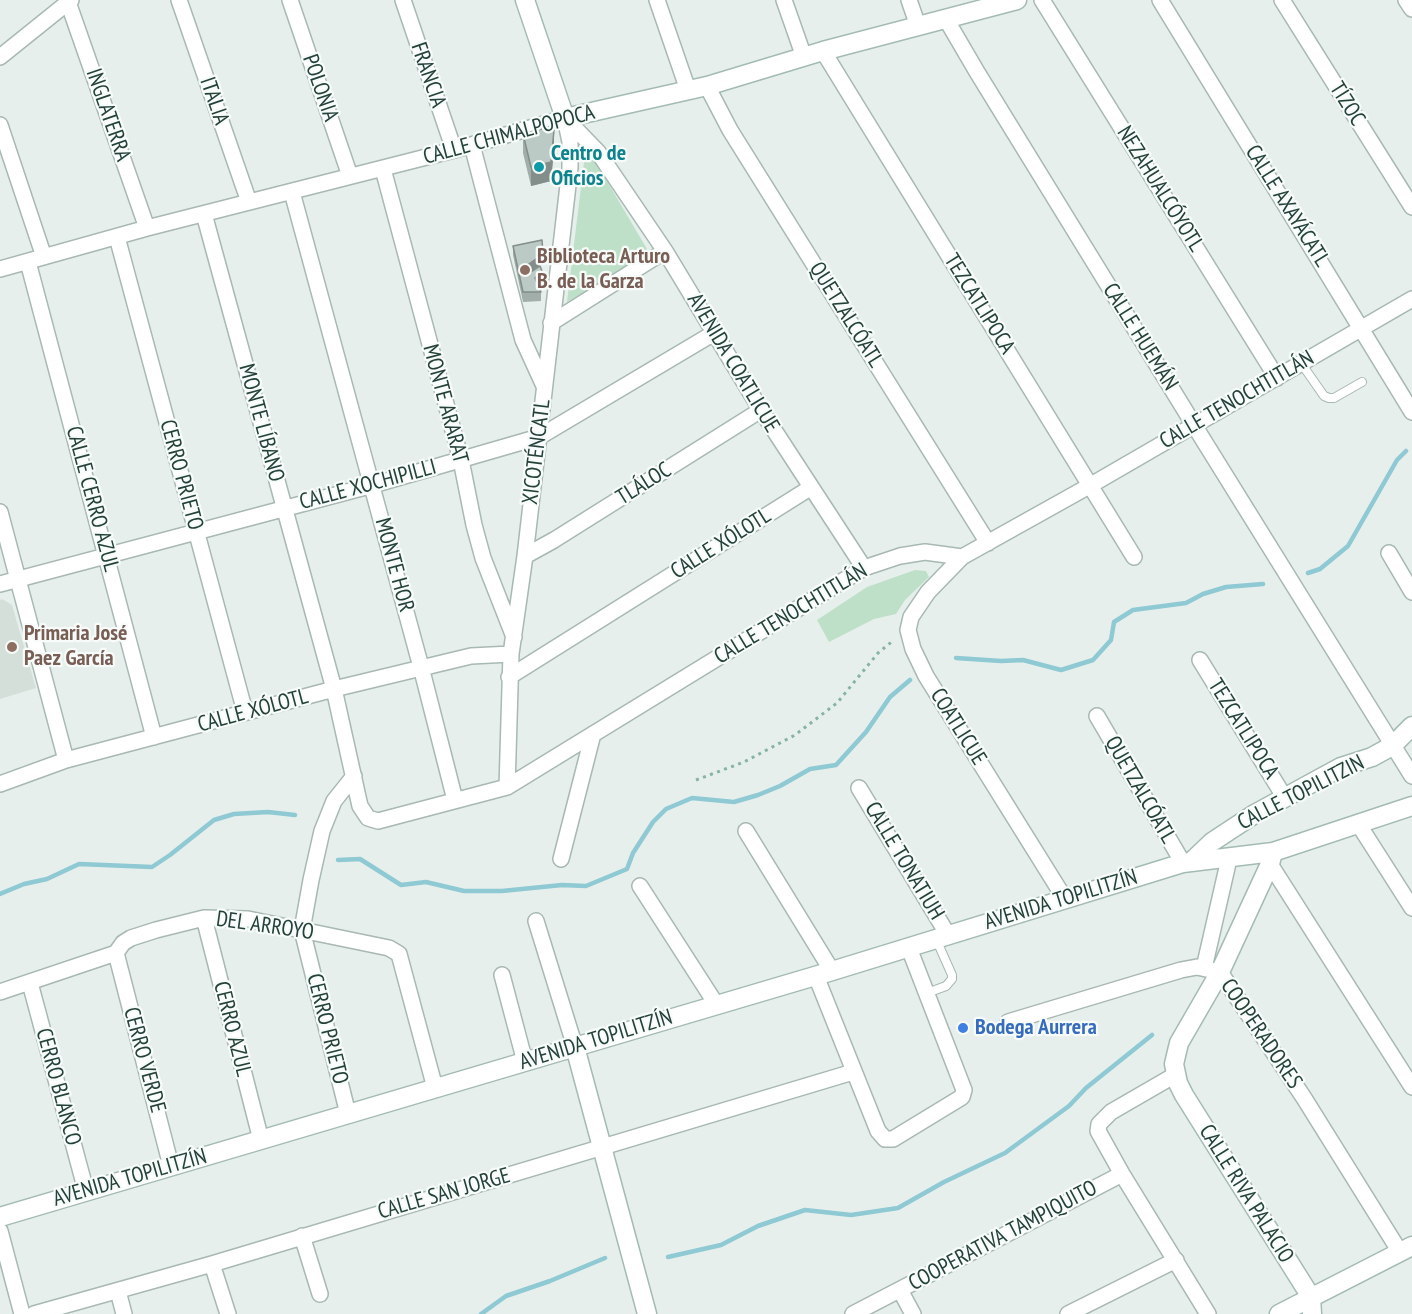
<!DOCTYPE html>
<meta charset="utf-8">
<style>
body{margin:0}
canvas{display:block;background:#e6efeb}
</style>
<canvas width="1412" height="1314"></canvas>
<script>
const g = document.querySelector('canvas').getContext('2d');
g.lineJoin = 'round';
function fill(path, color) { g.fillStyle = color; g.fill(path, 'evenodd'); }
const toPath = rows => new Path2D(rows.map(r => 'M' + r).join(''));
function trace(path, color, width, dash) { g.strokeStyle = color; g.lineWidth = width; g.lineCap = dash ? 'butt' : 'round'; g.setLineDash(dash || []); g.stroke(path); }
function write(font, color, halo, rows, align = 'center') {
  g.font = font + ' "PT Sans Narrow",sans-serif'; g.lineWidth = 4.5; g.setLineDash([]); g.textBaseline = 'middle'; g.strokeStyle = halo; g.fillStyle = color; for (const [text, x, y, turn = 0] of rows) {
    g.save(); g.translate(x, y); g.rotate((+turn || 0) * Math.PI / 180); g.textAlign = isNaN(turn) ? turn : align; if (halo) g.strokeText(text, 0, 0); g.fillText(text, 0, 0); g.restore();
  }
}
fill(toPath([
 [2,599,12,605,36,688,0,699,0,600]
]), '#d4dfda');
fill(toPath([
 [588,149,650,254,567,302,585,154],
 [915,570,926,571,929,577,905,600,896,614,874,619,829,642,817,620,867,587]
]), '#bfe0c8');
trace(toPath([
 [1308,573,1320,569,1348,546,1397,460,1406,451],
 [956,658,1001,661,1023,660,1061,670,1093,660,1111,640,1114,622,1133,610,1186,603,1203,594,1226,587,1263,584],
 [338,860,360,859,401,885,426,882,464,891,502,891,562,885,586,886,627,869,633,853,653,822,666,809,692,798,734,802,758,795,780,786,810,769,836,765,866,732,890,697,910,680],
 [0,894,24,884,47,879,79,864,152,867,170,855,214,820,234,814,268,812,295,815],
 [668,1257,721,1245,758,1226,805,1210,851,1215,898,1208,944,1182,1005,1153,1069,1106,1086,1088,1152,1035],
 [481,1314,506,1296,550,1281,605,1258]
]), '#8ec9d4', 4.5);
const lane = toPath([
 [1301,363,1324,396,1329,398,1334,398,1362,382],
 [927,993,946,986,952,979,952,975,936,939]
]);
const street = toPath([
 [179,0,249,202],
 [290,0,350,176],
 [403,0,454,150],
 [657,0,688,90],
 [784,0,804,57],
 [909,0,918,26],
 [1042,0,1277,378],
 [1160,0,1412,412],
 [1282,0,1412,207],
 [1406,0,1412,9],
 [68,2,147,228],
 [946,19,977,72,1194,425,1412,776],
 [823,51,1134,557],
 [0,57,71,0],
 [707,86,730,130,988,543],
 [565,118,598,152,665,251,761,410,864,568],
 [0,125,44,257],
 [472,145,523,340,544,386],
 [383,169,461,460,474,525,483,558,514,637],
 [292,192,421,667,455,800],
 [204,214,334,689,360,806,368,818,378,821,507,787,864,568,900,556,925,552,962,557,1091,485,1412,299],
 [117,237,245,712],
 [28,262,154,737],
 [0,269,147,228,454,150,565,118],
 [551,323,665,251],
 [0,512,66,760],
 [1389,553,1412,592],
 [525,556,554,540,761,410],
 [962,557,928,592,911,617,908,630,913,649,926,676,1065,899],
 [0,584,373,485,539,437,714,333],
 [1200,660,1285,798],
 [509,677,810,488],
 [1097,716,1183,863],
 [0,784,66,760,334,689,471,656,511,654],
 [507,787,511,654,525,556,570,168,570,142,565,118],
 [859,788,948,935],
 [1359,825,1412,908],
 [746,831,832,971],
 [561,859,593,734],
 [1270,864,1412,1087],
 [640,886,716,1004],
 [204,918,261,1140],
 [536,921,575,1047],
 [116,953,171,1166],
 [1204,968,1229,859],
 [502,975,525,1062],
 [816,976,878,1131,885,1139,893,1139,962,1097,964,1090,909,948],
 [30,983,86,1191],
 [0,992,116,953,123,943,131,938,156,930,204,918,248,919,389,948,399,954,435,1088],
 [1008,1022,1181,970,1197,967,1220,972,1304,1098,1400,1252],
 [1175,1075,1111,1112,1099,1124,1098,1131,1122,1174,1208,1314],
 [348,1114,302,930,311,880,322,831,334,801,354,776],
 [0,1231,22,1314],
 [302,1236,320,1294],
 [212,1264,228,1314],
 [900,1290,913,1314],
 [118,1291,124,1314],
 [34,1314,212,1264,853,1072],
 [853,1314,1122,1174],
 [1068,1314,1176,1260]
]);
const secondary = toPath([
 [525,0,565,118,707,86,823,51,1017,0],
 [1273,852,1270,864,1220,972,1179,1043,1174,1064,1178,1083,1184,1095,1311,1297,1312,1314],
 [1191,862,1212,842,1253,815,1341,767,1372,757,1392,746,1412,726],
 [575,1047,647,1314],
 [0,1217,832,971,1183,863,1273,852,1412,806],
 [1279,1314,1412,1246]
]);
trace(lane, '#a8b8b2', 10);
trace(street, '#a8b8b2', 18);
trace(secondary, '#a4bbb3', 21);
trace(toPath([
 [696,780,744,762,795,735,837,703,878,653,894,640]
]), '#86b3a5', 3, [3, 4.5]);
trace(lane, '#fff', 8);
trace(street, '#fff', 15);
trace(secondary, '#fff', 18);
fill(toPath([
 [523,134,554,149,551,181,531,186,523,153],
 [513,246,543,263,531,272,542,281,538,285,541,292,541,301,523,302,513,255]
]), '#a1aea9');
fill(toPath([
 [554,130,554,149,551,181,531,186,531,167],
 [543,254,543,263,526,276,526,266],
 [542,271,542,281,535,288,535,278]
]), '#838d89');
const building = toPath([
 [548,127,554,130,551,162,531,167,523,134,548,127],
 [542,240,543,254,526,266,531,272,540,266,542,271,535,278,541,292,523,292,513,246,542,240]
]);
fill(building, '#bbcac4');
trace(building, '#838d89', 1.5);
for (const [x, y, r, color] of [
 [539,167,6,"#0f9aa8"],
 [525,270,6,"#8d6e63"],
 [12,647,6,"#8d6e63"],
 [963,1028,6,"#3f7fe0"]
]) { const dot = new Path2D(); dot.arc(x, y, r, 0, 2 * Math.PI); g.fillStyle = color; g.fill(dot); trace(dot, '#f7fbf9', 2); }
write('22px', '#24423a', '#f7fbf9', [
 ["FRANCIA",428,75,71],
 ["POLONIA",320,88,71],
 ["ITALIA",214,101,71],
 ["TÍZOC",1347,104,58],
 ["INGLATERRA",108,115,71],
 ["CALLE CHIMALPOPOCA",509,135,-15],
 ["NEZAHUALCÓYOTL",1160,189,58],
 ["CALLE AXAYÁCATL",1287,206,58],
 ["TEZCATLIPOCA",979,304,58],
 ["QUETZALCÓATL",846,315,58],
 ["CALLE HUEMÁN",1140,337,58],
 ["AVENIDA COATLICUE",733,363,59],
 ["CALLE TENOCHTITLÁN",1237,400,-30],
 ["MONTE ARARAT",445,404,75],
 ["MONTE LÍBANO",261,423,75],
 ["XICOTÉNCATL",537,452,-83],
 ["CERRO PRIETO",181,475,75],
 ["TLÁLOC",644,484,-32],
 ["CALLE XOCHIPILLI",368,485,-15],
 ["CALLE CERRO AZUL",92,499,75],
 ["CALLE XÓLOTL",721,544,-32],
 ["MONTE HOR",394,565,75],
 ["CALLE TENOCHTITLÁN",791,614,-31],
 ["CALLE XÓLOTL",253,711,-15],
 ["COATLICUE",958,727,58],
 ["TEZCATLIPOCA",1243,729,58],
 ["QUETZALCÓATL",1140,790,60],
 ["CALLE TOPILITZIN",1301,793,-27],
 ["CALLE TONATIUH",904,861,59],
 ["AVENIDA TOPILITZÍN",1061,900,-17],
 ["DEL ARROYO",265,926,8],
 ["CERRO AZUL",232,1029,76],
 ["CERRO PRIETO",327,1029,76],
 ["COOPERADORES",1261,1034,56],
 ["AVENIDA TOPILITZÍN",596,1040,-17],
 ["CERRO VERDE",144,1060,75],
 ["CERRO BLANCO",58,1087,75],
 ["AVENIDA TOPILITZÍN",130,1178,-16],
 ["CALLE SAN JORGE",444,1194,-16],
 ["CALLE RIVA PALACIO",1246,1194,58],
 ["COOPERATIVA TAMPIQUITO",1003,1236,-28]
]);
write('bold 22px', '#0d838f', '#f7fbf9', [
 ["Centro de",551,154],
 ["Oficios",551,179]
], 'left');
write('bold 22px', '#785e54', '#f7fbf9', [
 ["Biblioteca Arturo",537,257],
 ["B. de la Garza",537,282],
 ["Primaria José",24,634],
 ["Paez García",24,659]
], 'left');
write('bold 22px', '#366cbe', '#f7fbf9', [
 ["Bodega Aurrera",975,1028]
], 'left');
</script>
